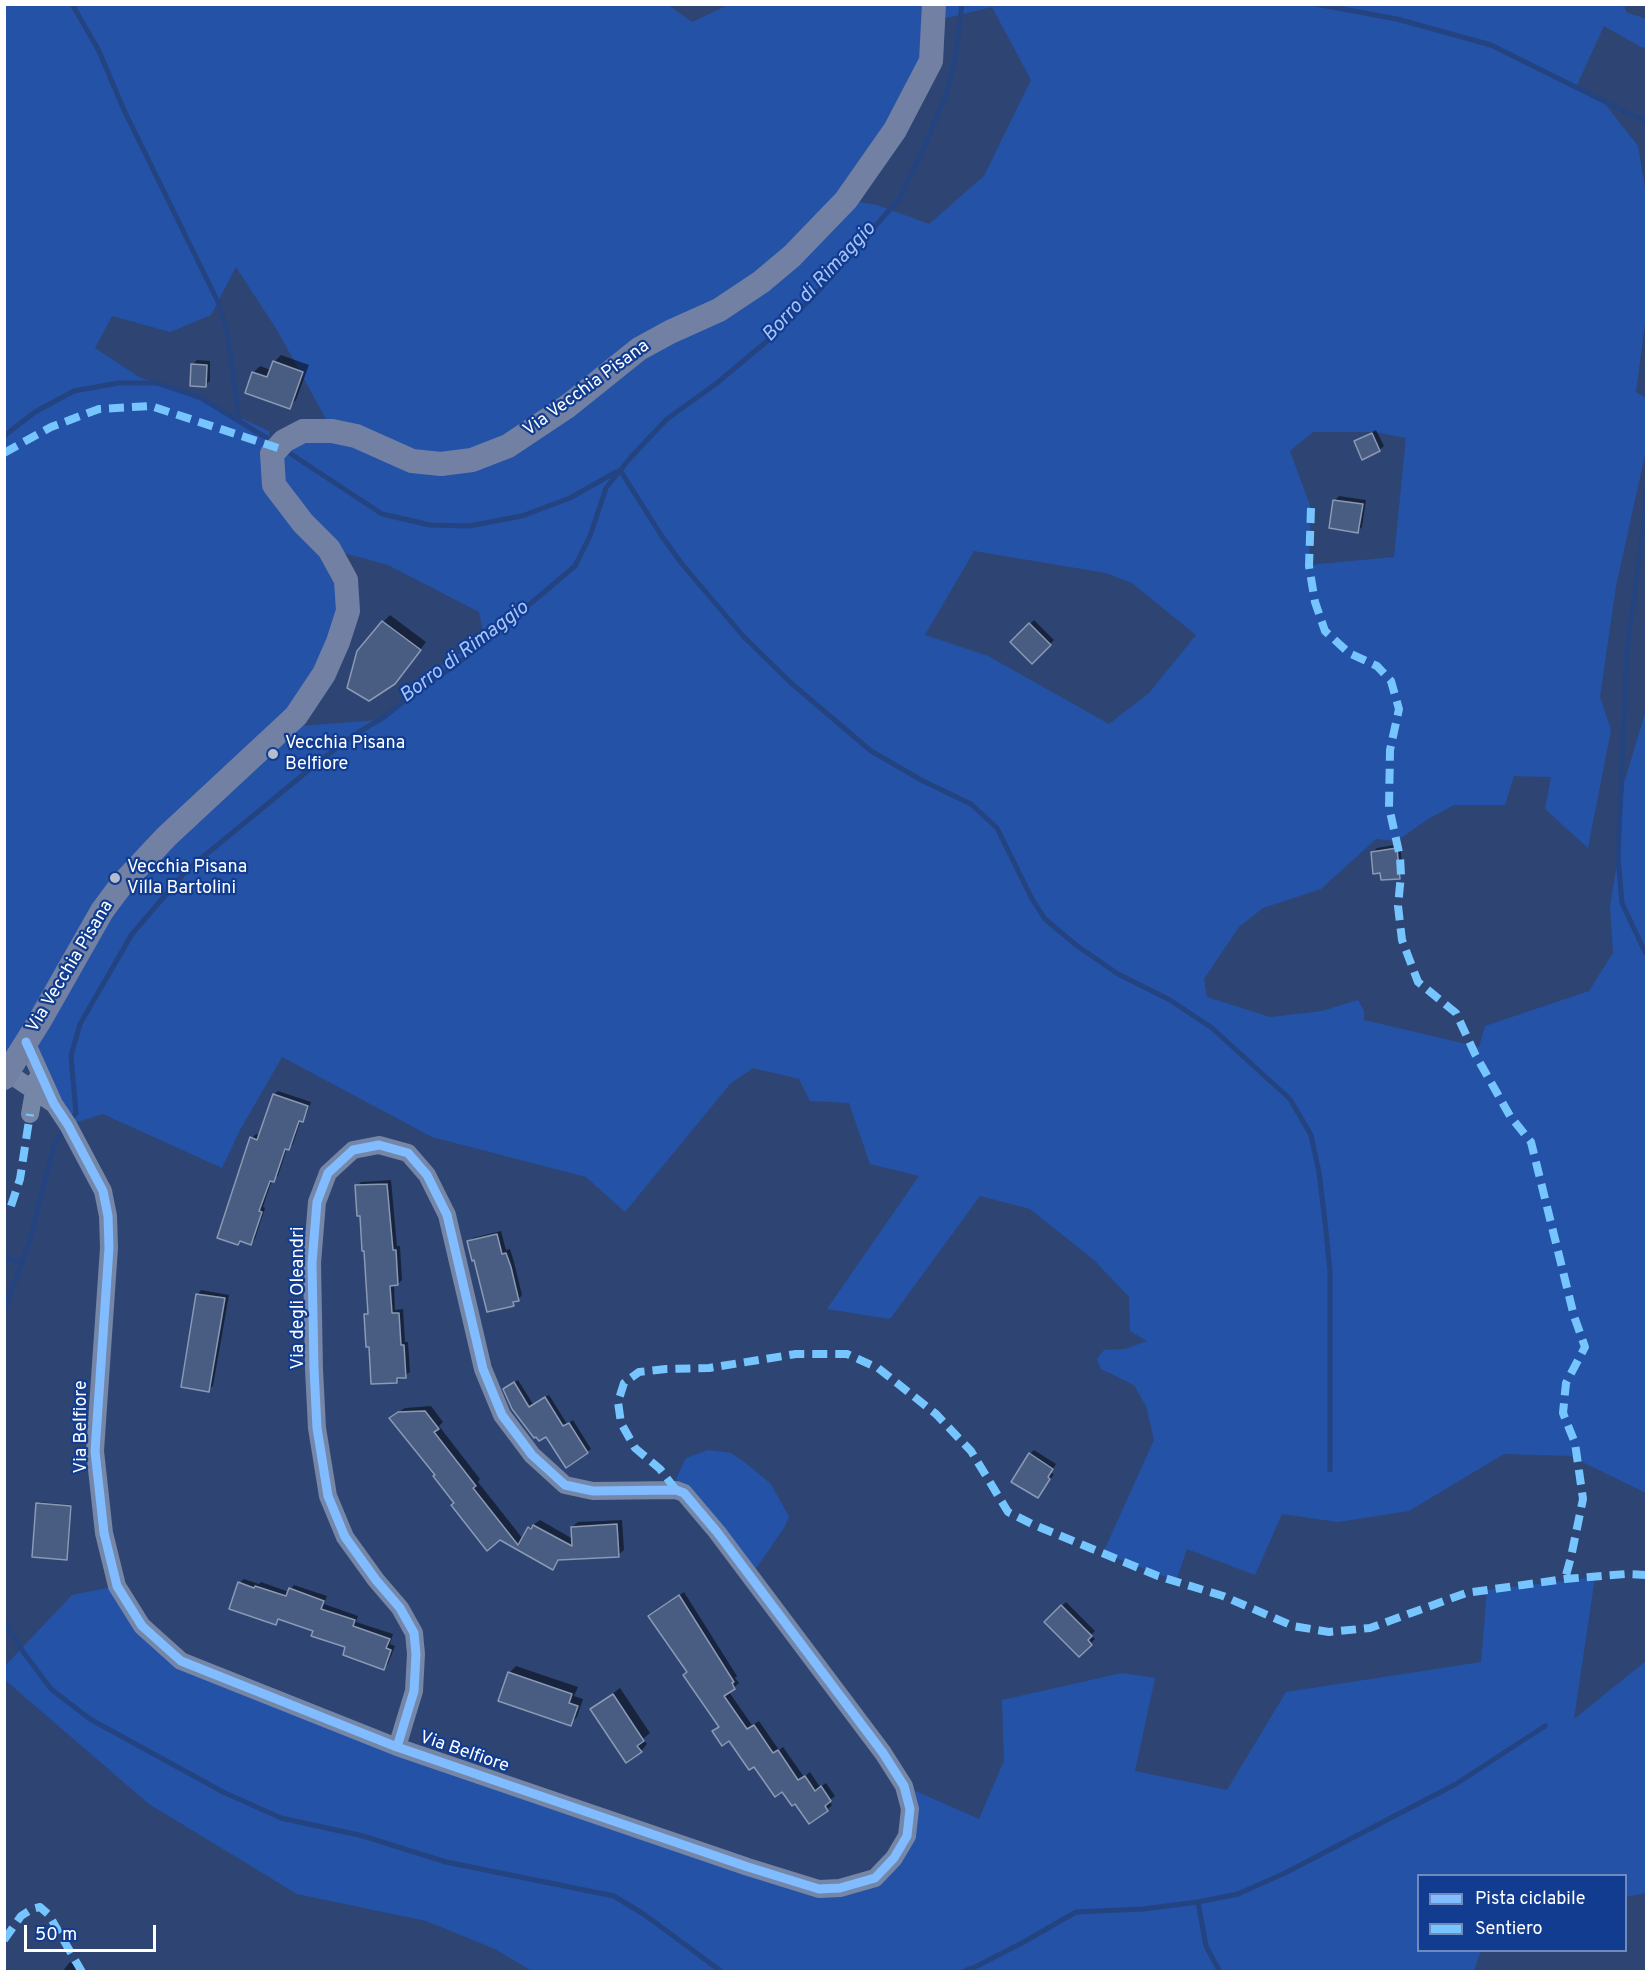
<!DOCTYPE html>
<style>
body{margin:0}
#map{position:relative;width:1651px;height:1976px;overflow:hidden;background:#2e4573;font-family:Overpass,sans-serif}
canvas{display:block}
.frame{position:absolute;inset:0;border:6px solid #fff;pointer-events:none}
.legend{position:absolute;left:1417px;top:1874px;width:210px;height:78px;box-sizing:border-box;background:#113c90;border:2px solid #708abc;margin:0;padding:8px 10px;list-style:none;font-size:18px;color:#fff}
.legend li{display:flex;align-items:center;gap:12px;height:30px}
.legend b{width:30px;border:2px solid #708abc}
.scale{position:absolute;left:24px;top:1925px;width:132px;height:27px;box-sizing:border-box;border:3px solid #fff;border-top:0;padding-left:8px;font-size:18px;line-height:21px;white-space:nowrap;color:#fff;-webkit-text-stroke:4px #113c90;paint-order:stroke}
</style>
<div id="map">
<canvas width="1651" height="1976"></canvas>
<div class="frame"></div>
<ul class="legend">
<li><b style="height:8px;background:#80bcff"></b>Pista ciclabile</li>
<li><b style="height:8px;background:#76c5fe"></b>Sentiero</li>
</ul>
<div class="scale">50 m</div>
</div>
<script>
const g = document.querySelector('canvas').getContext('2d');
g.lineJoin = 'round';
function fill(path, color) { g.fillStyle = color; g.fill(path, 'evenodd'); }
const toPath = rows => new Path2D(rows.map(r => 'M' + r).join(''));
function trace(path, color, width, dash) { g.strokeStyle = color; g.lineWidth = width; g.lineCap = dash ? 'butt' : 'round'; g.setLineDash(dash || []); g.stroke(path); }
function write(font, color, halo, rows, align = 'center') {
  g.font = font + ' Overpass,sans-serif'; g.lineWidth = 4.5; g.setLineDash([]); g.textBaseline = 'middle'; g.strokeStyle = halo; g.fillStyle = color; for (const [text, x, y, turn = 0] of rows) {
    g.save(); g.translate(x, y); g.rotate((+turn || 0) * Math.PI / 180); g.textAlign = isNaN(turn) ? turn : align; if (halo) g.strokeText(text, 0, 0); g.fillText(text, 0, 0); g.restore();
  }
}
fill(toPath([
 [667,4,692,22,728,5,933,5,931,61,847,200,877,205,929,224,984,176,1031,80,992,7,934,21,934,5,1624,4,1626,12,1646,19,1646,48,1641,47,1604,26,1576,87,1601,99,1638,146,1646,194,1646,315,1636,392,1646,398,1646,450,1616,586,1600,697,1611,730,1588,848,1545,809,1551,777,1514,776,1505,805,1454,805,1428,819,1397,841,1376,839,1321,889,1263,908,1239,927,1204,979,1207,997,1270,1017,1322,1011,1358,1000,1364,1011,1364,1020,1479,1047,1485,1026,1589,991,1613,953,1610,907,1618,857,1624,783,1646,710,1646,1493,1570,1456,1504,1454,1409,1511,1338,1522,1282,1514,1255,1575,1187,1549,1176,1581,1103,1553,1154,1440,1146,1406,1134,1385,1101,1369,1097,1359,1104,1350,1125,1349,1147,1341,1130,1331,1129,1297,1094,1260,1030,1209,980,1196,890,1319,827,1309,919,1176,870,1164,849,1103,810,1101,799,1079,753,1068,730,1084,625,1212,586,1177,432,1137,282,1057,240,1130,222,1168,103,1114,68,1125,27,1043,5,1078,5,5],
 [236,267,277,330,332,430,272,453,269,431,208,403,139,377,95,348,112,316,170,332,211,315],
 [1313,432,1375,432,1406,438,1394,557,1309,565,1311,508,1290,451],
 [329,549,388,565,479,612,484,637,439,667,380,720,286,727,348,611],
 [974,551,1106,573,1132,583,1196,635,1149,693,1109,724,988,656,925,635],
 [708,1450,731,1453,747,1464,771,1484,789,1517,784,1528,750,1577,684,1493,676,1479,686,1458],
 [1595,1577,1574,1719,1646,1661,1646,1893,1626,1897,1626,1876,1418,1876,1418,1950,1481,1951,1474,1971,532,1971,495,1949,426,1921,297,1894,149,1804,5,1680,4,1667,72,1595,117,1586,181,1661,819,1889,875,1878,907,1835,904,1786,979,1819,1004,1761,1002,1700,1122,1673,1155,1678,1135,1771,1227,1790,1286,1692,1481,1662,1487,1590]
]), '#2452a7');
fill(toPath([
 [281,355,309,365,296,400,289,407,253,373,260,366,271,370,274,362],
 [197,360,210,361,210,381,205,385,192,365],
 [1376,430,1384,446,1379,450,1355,442,1360,438],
 [1339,496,1366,500,1362,527,1358,531,1335,500],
 [390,615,426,642,402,675,383,622],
 [1034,620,1054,640,1032,662,1012,642],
 [1400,844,1403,873,1399,877,1381,871,1373,852,1377,848],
 [278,1091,311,1102,306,1116,301,1120,293,1144,289,1149,287,1148,278,1176,272,1180,263,1207,265,1208,255,1239,251,1243,241,1240,238,1244,252,1138,256,1134,260,1135,274,1095],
 [391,1180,397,1246,400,1246,402,1280,398,1284,394,1284,395,1310,403,1309,405,1342,408,1342,410,1372,397,1381,371,1345,366,1315,369,1311,361,1214,357,1186,361,1182],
 [501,1231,506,1250,510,1249,514,1262,522,1295,513,1305,475,1258,469,1242,473,1238],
 [201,1290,229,1295,213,1386,208,1390,197,1295],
 [518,1380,533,1404,549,1395,567,1424,573,1420,591,1449,587,1452,547,1434,509,1386],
 [431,1406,443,1422,439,1426,480,1479,478,1482,523,1539,529,1528,540,1520,573,1539,572,1527,578,1522,622,1520,624,1550,618,1555,560,1559,552,1568,500,1539,456,1503,397,1413,405,1408],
 [1034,1450,1056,1464,1051,1473,1054,1474,1038,1497,1030,1454],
 [40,1502,72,1505,68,1557,67,1558,38,1504],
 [244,1579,259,1584,261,1582,289,1592,294,1585,327,1596,324,1604,358,1616,356,1622,393,1634,390,1644,395,1646,388,1664,384,1668,315,1630,280,1619,276,1623,239,1583],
 [684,1592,737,1676,735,1678,739,1683,729,1692,752,1725,759,1721,779,1750,783,1747,804,1777,810,1772,820,1787,826,1783,835,1796,829,1801,832,1805,827,1810,795,1802,754,1765,720,1726,689,1672,650,1616],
 [1066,1602,1095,1631,1091,1635,1095,1639,1079,1655,1046,1622],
 [516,1666,578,1687,574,1696,583,1699,577,1717,570,1724,509,1673],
 [620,1688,650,1733,643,1739,647,1744,641,1751,592,1709],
 [70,1962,84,1972,62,1972]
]), '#0007');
trace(toPath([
 [72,4,99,51,124,110,219,304,228,337,239,420],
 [1316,4,1397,19,1491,45,1646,122],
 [4,436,35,412,74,391,118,383,157,383,201,398,275,443],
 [285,450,382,514,430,525,469,526,522,516,570,498,616,472],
 [620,470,661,535,682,564,744,637,790,682,871,751,923,781,971,804,997,828,1032,899,1045,919,1076,945,1118,974,1170,1000,1212,1028,1290,1099,1311,1135,1319,1172,1325,1222,1330,1270,1330,1470],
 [1646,491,1646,508,1627,651,1618,857,1622,903,1646,954],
 [70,1121,76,1113,71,1056,80,1024,132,934,187,870,321,760,354,735,384,717,414,693,453,667,491,637,575,566,590,536,606,488,631,457,667,419,717,383,766,342,812,298,900,198,925,145,947,92,956,53,962,4],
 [4,1257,22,1263],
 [4,1311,29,1243,55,1142,65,1129],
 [4,1621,24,1653,51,1689,90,1719,223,1792,281,1818,363,1836,446,1862,614,1896,645,1915,722,1972],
 [1198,1902,1206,1946,1220,1972],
 [962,1972,977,1966,1022,1943,1076,1912,1143,1909,1198,1902,1238,1894,1285,1873,1456,1784,1545,1726]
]), '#244381', 5);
const building = toPath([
 [273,361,303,372,290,409,245,393,252,372,267,377,273,361],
 [191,364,207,365,206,387,190,386,191,364],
 [1372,433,1380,451,1362,460,1354,441,1372,433],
 [1333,500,1363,504,1358,533,1329,528,1333,500],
 [382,621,421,650,395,684,369,701,347,688,357,651,382,621],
 [1029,623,1051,645,1032,664,1010,642,1029,623],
 [1397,848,1400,879,1381,880,1380,873,1373,874,1371,852,1397,848],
 [273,1094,308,1106,303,1122,299,1121,289,1150,285,1149,274,1182,270,1181,259,1211,262,1212,251,1245,240,1241,238,1245,217,1238,250,1137,257,1140,273,1094],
 [387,1184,393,1250,396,1250,398,1285,390,1286,392,1313,399,1313,401,1345,404,1345,406,1378,397,1378,397,1383,371,1384,369,1347,366,1347,364,1314,368,1314,364,1251,362,1251,360,1216,357,1216,355,1185,387,1184],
 [497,1234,502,1254,506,1253,511,1267,519,1301,513,1302,514,1306,487,1312,474,1260,472,1261,467,1241,497,1234],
 [196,1294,225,1298,209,1392,181,1387,196,1294],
 [514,1382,529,1407,545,1397,563,1426,569,1423,588,1453,566,1468,546,1437,539,1441,536,1437,534,1438,512,1409,503,1389,514,1382],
 [425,1411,439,1429,434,1432,476,1486,473,1488,518,1545,528,1527,531,1529,533,1525,572,1546,571,1527,617,1524,619,1557,558,1560,553,1570,500,1540,487,1551,451,1505,454,1503,433,1476,435,1475,389,1418,398,1412,425,1411],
 [1029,1453,1053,1469,1048,1477,1050,1479,1038,1498,1011,1482,1029,1453],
 [36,1503,71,1506,67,1560,32,1557,36,1503],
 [238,1582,254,1588,255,1586,286,1596,289,1588,324,1601,321,1609,355,1620,353,1626,390,1639,386,1648,391,1650,384,1670,343,1655,345,1647,311,1636,313,1631,278,1619,276,1625,229,1609,238,1582],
 [679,1595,734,1682,732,1683,735,1689,724,1696,747,1729,754,1725,773,1753,778,1750,798,1780,805,1776,815,1791,821,1786,831,1801,825,1806,828,1811,809,1824,795,1804,792,1806,782,1792,775,1797,754,1767,749,1770,729,1741,722,1746,712,1731,719,1727,683,1675,687,1672,648,1616,679,1595],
 [1061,1605,1092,1636,1088,1640,1092,1645,1079,1657,1044,1622,1061,1605],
 [508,1672,572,1694,569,1703,578,1706,571,1726,498,1701,508,1672],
 [613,1694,644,1741,637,1746,642,1752,626,1763,590,1709,613,1694]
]);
fill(building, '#495c81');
trace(building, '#8a99b4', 1.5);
trace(toPath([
 [26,1042,54,1104,68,1125,103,1191,108,1216,109,1248,95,1451,104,1533,117,1586,142,1626,181,1661,397,1747,748,1867,819,1889,840,1888,875,1878,894,1858,907,1836,910,1809,904,1786,883,1753,717,1532,684,1493,676,1490,593,1491,565,1485,532,1455,502,1415,483,1369,447,1215,427,1175,408,1153,379,1145,353,1150,328,1173,317,1202,312,1263,314,1369,317,1428,328,1496,345,1537,376,1580,400,1608,414,1633,416,1654,414,1691,397,1747],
 [8,1073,54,1104],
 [30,1114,36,1080]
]), '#7586a6', 18);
trace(toPath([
 [4,1078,39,1022,102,911,122,884,166,837,296,716,324,674,338,642,348,611,346,580,329,549,303,523,274,485,272,454,284,441,303,431,332,431,356,436,412,461,441,464,472,460,508,446,568,406,639,349,670,332,719,310,761,282,792,256,846,200,895,130,931,61,934,4]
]), '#7281a3', 24);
trace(toPath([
 [4,453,51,427,99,409,151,406,278,448],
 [1311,508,1309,566,1315,602,1325,631,1349,653,1377,666,1391,681,1399,709,1390,750,1389,807,1400,857,1401,875,1398,906,1402,940,1418,982,1456,1013,1475,1054,1510,1116,1531,1142,1574,1316,1585,1347,1566,1383,1563,1413,1575,1443,1583,1499,1571,1557,1565,1579],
 [11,1206,20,1179,30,1114],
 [676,1490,660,1469,635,1448,621,1423,618,1402,624,1383,639,1372,666,1369,709,1368,796,1354,847,1354,878,1368,936,1414,971,1451,1008,1512,1032,1524,1158,1576,1223,1596,1293,1626,1329,1632,1370,1628,1466,1593,1565,1579,1626,1574,1646,1575],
 [4,1940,21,1916,32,1909,40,1907,49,1915,82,1972]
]), '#76c5fe', 8, [15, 8]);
trace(toPath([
 [26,1042,54,1104,68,1125,103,1191,108,1216,109,1248,95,1451,104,1533,117,1586,142,1626,181,1661,397,1747,748,1867,819,1889,840,1888,875,1878,894,1858,907,1836,910,1809,904,1786,883,1753,717,1532,684,1493,676,1490,593,1491,565,1485,532,1455,502,1415,483,1369,447,1215,427,1175,408,1153,379,1145,353,1150,328,1173,317,1202,312,1263,314,1369,317,1428,328,1496,345,1537,376,1580,400,1608,414,1633,416,1654,414,1691,397,1747]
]), '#80bcff', 9);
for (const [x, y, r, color] of [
 [273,754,6,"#b6bece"],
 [115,878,6,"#b6bece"]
]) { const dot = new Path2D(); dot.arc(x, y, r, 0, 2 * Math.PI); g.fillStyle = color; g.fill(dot); trace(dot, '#113c90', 2); }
write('18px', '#fff', '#113c90', [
 ["Via Vecchia Pisana",587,389,-36],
 ["Via Vecchia Pisana",71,967,-59],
 ["Via degli Oleandri",299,1298,-90],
 ["Via Belfiore",82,1427,-90],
 ["Via Belfiore",464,1753,19]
]);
write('18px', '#fff', '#113c90', [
 ["Vecchia Pisana",285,744],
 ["Belfiore",285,765],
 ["Vecchia Pisana",127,868],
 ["Villa Bartolini",127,889]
], 'left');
write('italic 20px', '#a6c4fa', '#113c90', [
 ["Borro di Rimaggio",820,283,-47],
 ["Borro di Rimaggio",465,653,-37]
]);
</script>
